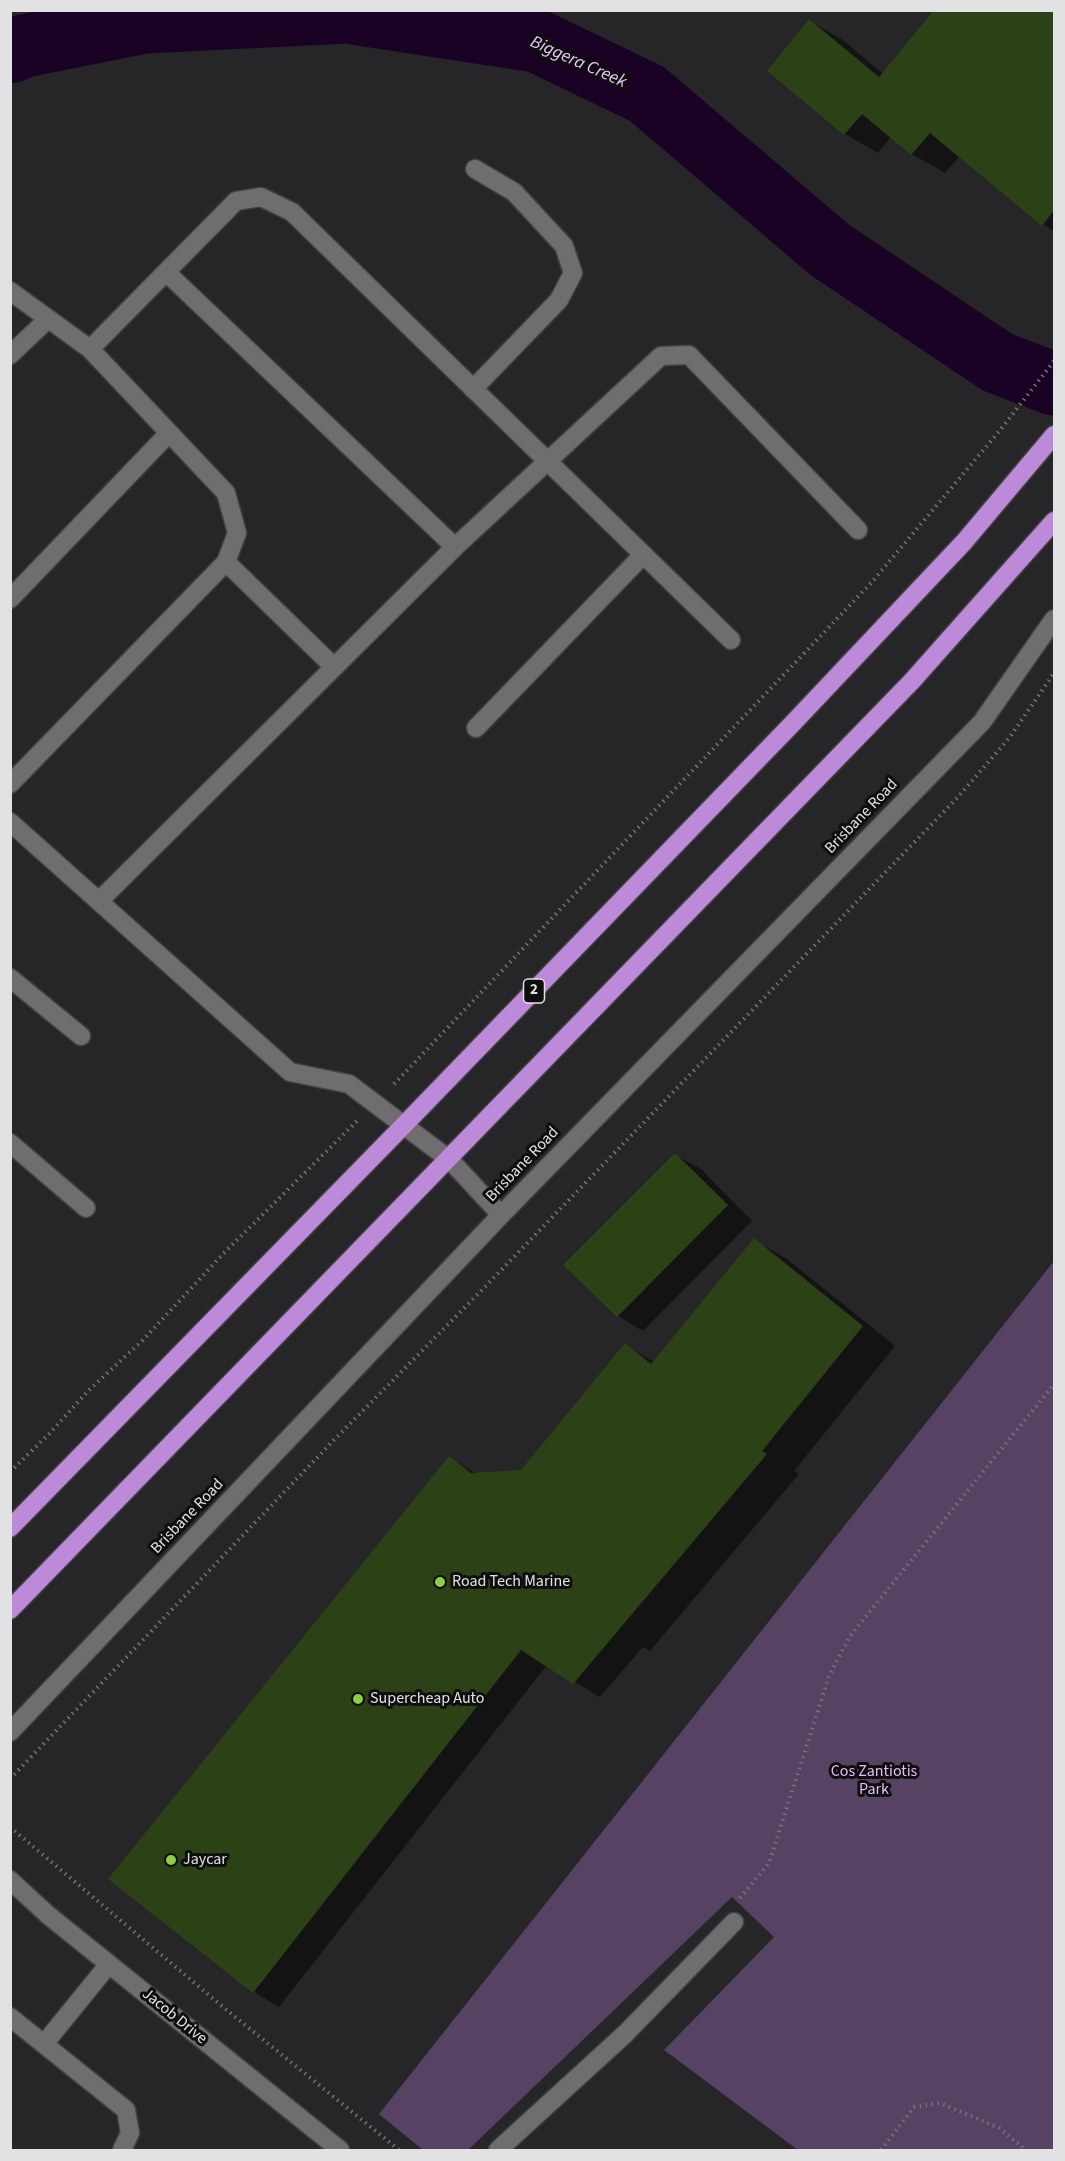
<!DOCTYPE html>
<style>
body{margin:0}
#map{position:relative;width:1065px;height:2161px;overflow:hidden;background:#262527;font-family:"Source Sans 3",sans-serif}
canvas{display:block}
.frame{position:absolute;inset:0;border:12px solid #e2e1e3;pointer-events:none}
</style>
<div id="map">
<canvas width="1065" height="2161"></canvas>
<div class="frame"></div>
</div>
<script>
const g = document.querySelector('canvas').getContext('2d');
g.lineJoin = 'round';
function fill(path, color) { g.fillStyle = color; g.fill(path, 'evenodd'); }
const toPath = rows => new Path2D(rows.map(r => 'M' + r).join(''));
function trace(path, color, width, dash) { g.strokeStyle = color; g.lineWidth = width; g.lineCap = dash ? 'butt' : 'round'; g.setLineDash(dash || []); g.stroke(path); }
function write(font, color, halo, rows, align = 'center') {
  g.font = font + ' "Source Sans 3",sans-serif'; g.lineWidth = 6; g.setLineDash([]); g.textBaseline = 'middle'; g.strokeStyle = halo; g.fillStyle = color; for (const [text, x, y, turn = 0] of rows) {
    g.save(); g.translate(x, y); g.rotate((+turn || 0) * Math.PI / 180); g.textAlign = isNaN(turn) ? turn : align; if (halo) g.strokeText(text, 0, 0); g.fillText(text, 0, 0); g.restore();
  }
}
fill(toPath([
 [1054,1261,1054,2150,798,2150,664,2050,774,1937,732,1897,468,2150,423,2150,379,2114]
]), '#564262');
fill(toPath([
 [935,10,1054,10,1054,231,1042,224,960,156,945,173,912,154,891,137,878,153,845,134,769,71,810,21,843,40,883,74],
 [675,1155,701,1169,752,1221,643,1331,618,1316],
 [754,1240,787,1259,895,1346,794,1471,799,1474,650,1651,643,1647,600,1697,547,1665,279,2007,254,1992,450,1458,477,1474,522,1472,626,1345,654,1362]
]), '#0007');
trace(toPath([
 [10,52,24,46,144,22,347,12,537,41,647,94,830,250,997,362,1054,384]
]), '#190224', 63);
fill(toPath([
 [934,10,1054,10,1054,210,1042,226,930,133,911,155,862,114,844,135,767,71,809,19,879,77],
 [675,1153,728,1205,617,1317,563,1265],
 [754,1238,863,1326,762,1451,767,1454,573,1684,521,1650,253,1993,108,1879,449,1456,471,1473,521,1470,625,1343,651,1364]
]), '#2c4115');
const lane = toPath([
 [166,272,455,547,661,356,689,355,858,530],
 [10,291,90,349,226,493,237,533,226,562,10,784],
 [90,349,236,201,261,197,292,212,731,640],
 [10,355,48,319],
 [473,389,559,300,573,273,564,246,514,192,475,169],
 [10,599,169,433],
 [476,728,643,555],
 [10,822,290,1072,349,1084,450,1160,501,1215],
 [10,978,81,1036],
 [10,1143,86,1208],
 [10,1732,501,1215,982,722,1054,619],
 [10,2017,126,2110,130,2133,122,2150],
 [44,2044,109,1964],
 [498,2150,625,2034,734,1922]
]);
const street = toPath([
 [226,562,334,667],
 [99,901,455,547],
 [10,1880,48,1915,340,2150]
]);
const highway = toPath([
 [10,1528,404,1125,794,722,964,542,1054,435],
 [10,1610,912,681,1054,521]
]);
trace(lane, '#424143', 21);
trace(street, '#424143', 21);
trace(highway, '#424143', 21);
trace(toPath([
 [394,1084,872,582,1001,429,1054,361],
 [10,1472,49,1434,89,1390,142,1341,222,1255,357,1121],
 [10,1779,333,1441,481,1291,959,796,1010,737,1054,673],
 [10,1827,223,2007,399,2150],
 [740,1898,769,1863,829,1676,850,1636,1054,1384],
 [881,2150,914,2107,940,2103,999,2128,1026,2150]
]), '#757476', 4, [1.5, 4.5]);
trace(lane, '#6f6d70', 18);
trace(street, '#6f6d70', 18);
trace(highway, '#bd89d9', 18);
for (const [x, y, r, color] of [
 [440,1582,6,"#8dce44"],
 [358,1699,6,"#8dce44"],
 [171,1860,6,"#8dce44"]
]) { const dot = new Path2D(); dot.arc(x, y, r, 0, 2 * Math.PI); g.fillStyle = color; g.fill(dot); trace(dot, '#0f0e0f', 2); }
for (const [x, y, w] of [
 [534,991,21]
]) { const box = new Path2D(); box.roundRect(x - w / 2, y - 12, w, 24, 4.5); g.fillStyle = '#0f0e0f'; g.fill(box); trace(box, '#e2e1e3', 1.5); }
write('bold 15px', '#e2e1e3', null, [
 ["2",534,991]
]);
write('16px', '#e2e1e3', '#0f0e0f', [
 ["Brisbane Road",862,817,-46],
 ["Brisbane Road",523,1165,-46],
 ["Brisbane Road",188,1517,-46],
 ["Jacob Drive",174,2017,39]
]);
write('16px', '#e2e1e3', '#0f0e0f', [
 ["Road Tech Marine",452,1582],
 ["Supercheap Auto",370,1699],
 ["Jaycar",183,1860]
], 'left');
write('16px', '#e2bff6', '#0f0e0f', [
 ["Cos Zantiotis",874,1772],
 ["Park",874,1790]
]);
write('italic 18px', '#e9c6fd', '#0f0e0f', [
 ["Biggera Creek",578,63,24]
]);
</script>
